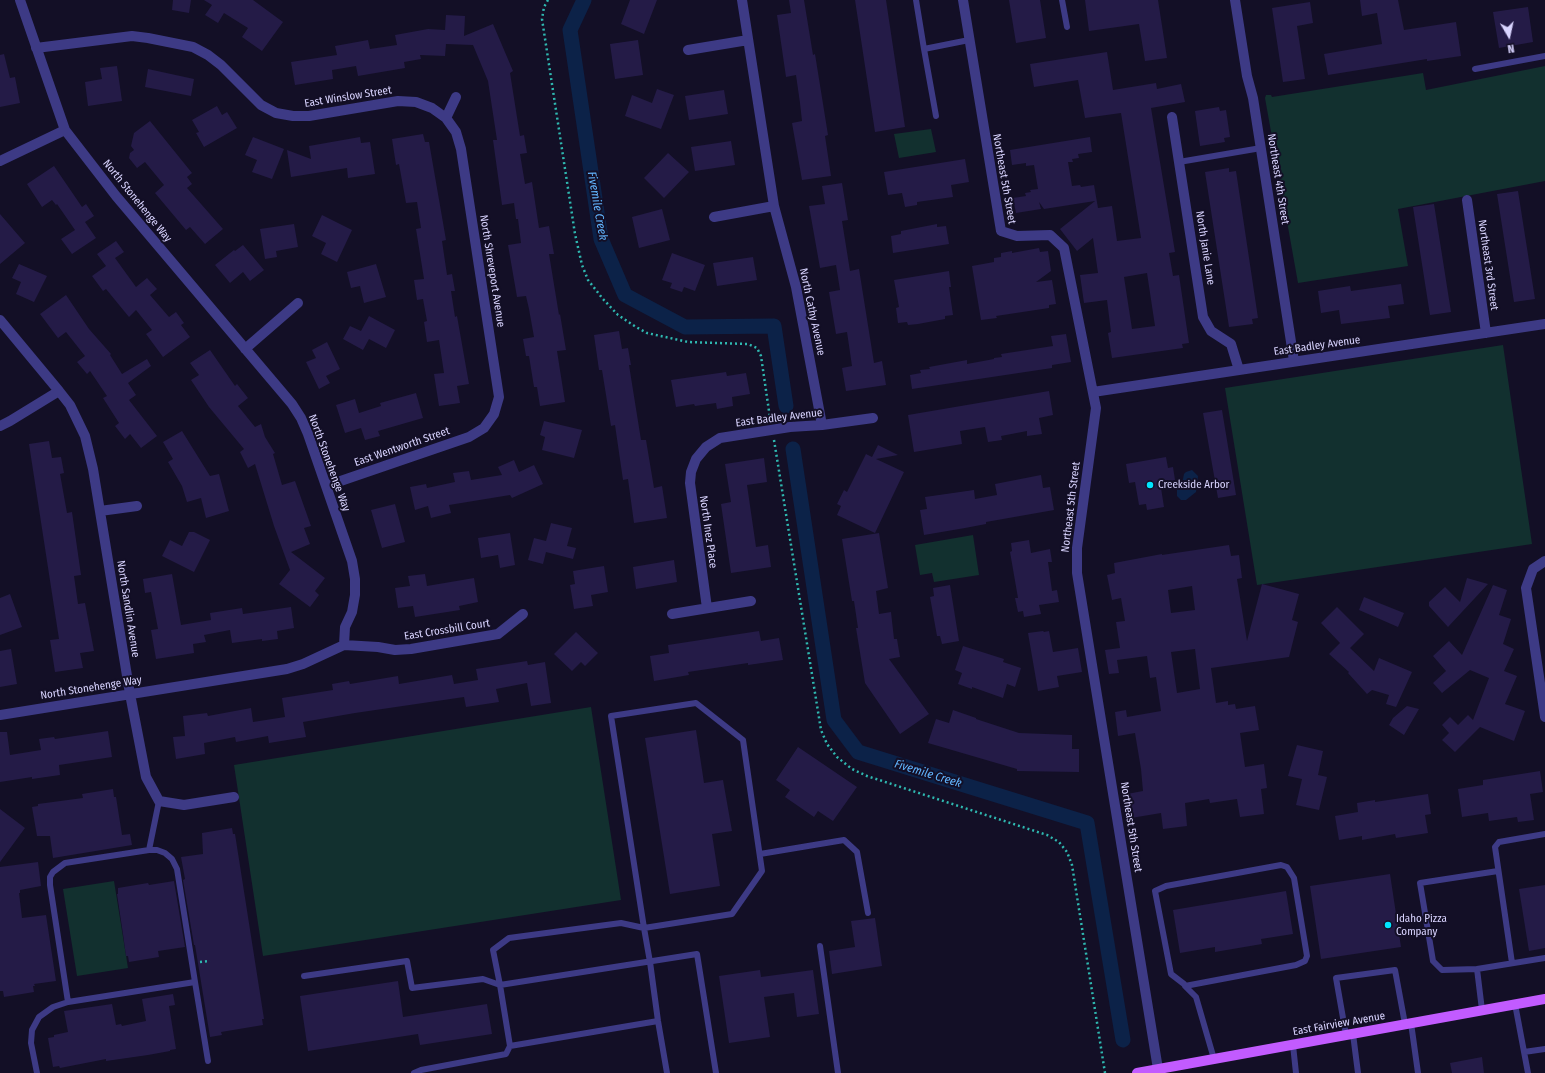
<!DOCTYPE html>
<style>
body{margin:0}
#map{position:relative;width:1545px;height:1073px;overflow:hidden;background:#130f26;font-family:"Fira Sans Condensed",sans-serif}
canvas{display:block}
.north{position:absolute;left:1489px;top:16px;width:40px;height:40px;-webkit-text-stroke:3px #130f26;paint-order:stroke;rotate:171deg;font-size:11px;font-weight:700;line-height:16px;text-align:center;color:#d9d4ff}
.north::after{content:'';display:block;margin:auto;width:14px;height:18px;background:#d9d4ff;clip-path:polygon(50% 0,100% 100%,50% 72%,0 100%)}
</style>
<div id="map">
<canvas width="1545" height="1073"></canvas>
<div class="north">N</div>
</div>
<script>
const g = document.querySelector('canvas').getContext('2d');
g.lineJoin = 'round';
function fill(path, color) { g.fillStyle = color; g.fill(path, 'evenodd'); }
const toPath = rows => new Path2D(rows.map(r => 'M' + r).join(''));
function trace(path, color, width, dash) { g.strokeStyle = color; g.lineWidth = width; g.lineCap = dash ? 'butt' : 'round'; g.setLineDash(dash || []); g.stroke(path); }
function write(font, color, halo, rows, align = 'center') {
  g.font = font + ' "Fira Sans Condensed",sans-serif'; g.lineWidth = 4; g.setLineDash([]); g.textBaseline = 'middle'; g.strokeStyle = halo; g.fillStyle = color; for (const [text, x, y, turn = 0] of rows) {
    g.save(); g.translate(x, y); g.rotate((+turn || 0) * Math.PI / 180); g.textAlign = isNaN(turn) ? turn : align; if (halo) g.strokeText(text, 0, 0); g.fillText(text, 0, 0); g.restore();
  }
}
fill(toPath([
 [1545,66,1545,181,1398,209,1408,266,1298,283,1265,98,1266,95,1271,95,1272,97,1423,73,1426,90],
 [931,129,936,152,899,158,894,134],
 [1503,345,1532,544,1257,585,1225,388],
 [973,535,979,575,934,582,932,573,920,575,915,545],
 [591,707,621,900,263,956,234,765],
 [114,881,128,968,77,976,63,889]
]), '#12302f');
fill(toPath([
 [1192,470,1198,476,1196,492,1186,500,1181,500,1177,496,1177,490,1182,484,1184,474,1186,472]
]), '#0c2248');
trace(toPath([
 [584,0,570,30,601,239,625,295,685,327,774,326,786,406],
 [793,449,834,720,858,752,1087,823,1123,1040]
]), '#0c2248', 15);
fill(toPath([
 [173,0,191,0,189,13,172,10],
 [204,0,253,0,283,22,262,51,242,37,248,28,224,13,218,23,205,15,212,5],
 [630,0,657,0,644,34,621,24],
 [789,0,804,0,813,55,815,54,828,135,825,136,831,176,802,180,792,123,802,121,800,103,796,75,786,77,777,15,791,13],
 [855,0,886,0,905,127,875,132],
 [1009,0,1040,0,1046,38,1016,43],
 [1085,0,1158,0,1167,58,1145,61,1139,24,1089,31],
 [1360,0,1398,0,1404,30,1456,22,1461,56,1427,61,1427,59,1328,75,1324,54,1382,44,1377,13,1362,16],
 [1310,2,1313,23,1297,26,1305,79,1283,82,1272,8],
 [1528,7,1533,42,1499,48,1493,12],
 [446,15,465,16,464,36,493,24,513,71,510,73,520,136,524,135,527,153,520,154,525,184,532,182,539,228,549,226,554,254,549,254,559,315,560,314,566,350,557,351,565,402,540,406,537,387,534,387,529,356,526,356,523,339,534,337,529,309,526,296,517,297,508,245,521,243,518,219,516,219,514,203,502,205,493,140,497,140,488,81,473,45,446,44,445,56,420,55,421,59,404,62,405,68,358,76,356,66,332,70,333,79,295,85,291,62,337,55,335,46,368,40,370,49,397,45,395,35,428,29,445,30],
 [638,40,643,75,615,79,610,44],
 [1107,52,1113,90,1156,83,1157,89,1181,84,1185,102,1151,108,1175,252,1169,253,1173,276,1179,275,1189,343,1182,344,1183,348,1112,358,1108,333,1111,332,1107,300,1084,303,1080,275,1098,273,1093,238,1077,251,1060,229,1095,201,1044,209,1039,202,1041,209,1016,213,1013,198,1026,196,1025,193,1031,192,1030,190,1038,189,1034,165,1026,166,1026,163,1012,165,1010,150,1090,137,1092,152,1078,154,1079,158,1072,159,1073,162,1068,162,1072,186,1080,185,1081,187,1094,185,1098,208,1112,206,1117,241,1141,238,1121,113,1085,118,1078,80,1034,87,1030,64],
 [1147,273,1155,326,1132,329,1124,277],
 [4,54,10,78,15,77,20,103,0,107,0,55],
 [117,66,122,101,88,106,85,82,102,79,100,68],
 [148,69,194,79,191,96,145,87],
 [657,89,674,95,661,129,625,116,632,95,652,103],
 [724,90,728,114,689,120,685,96],
 [217,106,222,115,227,112,237,128,204,147,196,133,199,132,192,120],
 [1219,107,1220,111,1226,110,1230,137,1224,138,1225,142,1200,146,1195,111],
 [150,121,192,173,187,177,192,184,187,188,223,229,205,244,190,227,186,230,155,193,164,185,145,162,137,168,129,158,130,153,134,150,131,146,134,133],
 [423,134,425,142,429,142,446,240,442,241,447,275,452,274,455,291,451,291,455,317,457,316,469,384,457,386,460,403,439,406,434,374,444,373,439,340,427,342,424,322,427,321,423,299,417,300,414,280,424,279,416,229,421,228,417,202,406,203,399,164,396,165,392,139],
 [253,137,284,149,272,179,252,172,257,160,245,155],
 [360,137,361,143,370,142,375,174,348,178,347,168,291,177,287,150,311,159,309,146],
 [731,141,735,165,695,171,691,147],
 [668,153,689,172,664,198,644,178],
 [965,159,969,182,951,185,953,197,917,202,917,205,905,207,902,193,888,195,884,172],
 [54,166,82,207,86,204,94,216,85,222,96,238,72,254,61,239,75,230,57,204,56,205,52,200,42,207,27,184],
 [1229,168,1229,172,1236,171,1258,318,1252,319,1253,324,1229,327,1205,172],
 [842,183,848,220,842,221,850,271,859,269,874,363,882,361,886,385,846,391,842,368,852,366,847,332,836,334,829,292,840,290,836,265,820,268,809,206,825,204,822,186],
 [1518,191,1535,299,1514,302,1497,194],
 [1434,204,1451,312,1430,315,1413,207],
 [662,209,670,240,639,248,632,217],
 [0,214,25,243,0,264],
 [322,215,352,230,337,262,321,254,326,243,312,236],
 [294,224,298,247,276,251,277,257,265,259,260,229],
 [937,224,937,227,946,226,949,244,893,253,891,236,901,234,901,231],
 [116,241,124,252,115,258,136,287,147,278,157,289,150,295,169,317,176,312,184,323,181,325,190,337,163,357,146,334,152,330,136,310,129,317,106,289,103,291,92,276,106,266,97,254],
 [243,245,264,270,250,281,243,272,230,283,215,265,234,250,235,251],
 [1039,248,1040,252,1048,251,1051,271,1036,282,1052,280,1056,304,1049,305,1049,308,996,316,997,318,981,320,972,266,994,262,994,258,1001,257,1001,253,1012,251,1012,253],
 [672,253,705,265,695,291,684,287,682,292,670,288,672,283,662,280],
 [753,257,757,280,717,286,713,263],
 [19,264,47,276,34,302,16,294,21,282,12,278],
 [376,264,386,297,364,303,360,286,351,288,347,272],
 [949,271,951,287,949,287,953,315,945,316,945,319,918,324,908,325,907,322,898,323,896,308,899,307,894,280],
 [1401,284,1404,304,1388,306,1390,318,1341,324,1339,310,1321,313,1318,291,1350,286,1351,291],
 [66,295,89,329,111,354,110,355,122,374,147,359,151,366,128,383,136,395,129,400,157,436,141,448,130,434,125,439,115,426,119,423,103,398,107,396,90,371,87,374,77,362,85,356,66,332,58,338,40,314],
 [369,316,395,330,386,348,369,339,363,350,343,339,350,326,361,331],
 [619,331,622,349,628,348,631,365,629,365,641,440,646,440,654,488,662,486,667,518,634,523,628,479,623,480,615,425,611,426,602,370,599,370,594,335],
 [1066,334,1071,362,1052,365,1052,368,912,389,910,375,921,373,920,370,930,369,929,367,967,360,967,364,994,359,994,358,1002,357,1001,354,1053,346,1051,336],
 [327,342,340,369,326,376,330,383,319,389,306,362,316,358,312,350],
 [210,350,235,386,237,384,248,398,238,406,255,427,261,424,265,437,275,453,273,454,282,485,295,481,311,526,304,528,310,544,291,552,325,578,315,591,319,595,310,607,279,584,290,570,274,526,255,464,248,468,240,452,244,449,209,407,191,380,199,375,190,363],
 [726,372,727,376,746,373,750,394,732,397,733,406,717,409,716,403,695,406,694,404,676,407,671,380],
 [1049,391,1053,415,1039,418,1042,434,1027,436,1027,431,1001,436,1002,440,988,442,985,427,960,431,962,444,914,452,908,415],
 [416,393,423,418,378,431,380,436,365,440,361,428,345,433,336,405,355,399,359,413,381,406,380,403],
 [1222,410,1236,495,1218,498,1203,413],
 [544,421,582,430,574,458,542,450,545,437,540,435],
 [182,431,210,476,219,474,229,511,206,518,201,498,187,502,182,486,168,462,173,459,163,442],
 [49,441,52,458,61,457,64,473,60,474,67,513,72,512,81,575,74,576,78,604,85,603,94,651,80,653,83,668,55,672,50,640,59,639,29,444],
 [878,445,898,455,876,459,904,472,875,533,837,515,841,506,837,504,844,490,847,492,866,454,872,457],
 [1166,457,1168,468,1173,467,1175,480,1165,482,1165,488,1161,488,1164,507,1147,510,1146,504,1139,505,1135,482,1129,483,1126,464],
 [764,458,767,482,747,485,756,547,768,545,771,567,731,573,721,504,731,502,725,464],
 [514,460,519,472,534,465,543,484,512,498,510,495,449,505,451,513,431,518,428,506,415,510,410,487,426,484,427,488,455,482,453,473,469,471,471,480,502,475,498,467],
 [1041,475,1043,488,1050,487,1054,510,986,522,986,524,965,528,924,535,920,510,927,509,925,497,974,490,975,499,997,495,995,484],
 [395,504,405,542,382,548,371,510],
 [551,523,572,528,567,546,576,548,573,559,546,552,543,564,528,560,534,538,546,541],
 [189,532,194,532,210,540,194,572,162,556,170,540,182,546],
 [510,533,515,565,500,568,498,555,481,558,478,538],
 [879,533,888,588,876,591,879,614,891,612,894,639,897,639,900,657,889,659,929,714,900,734,865,683,856,628,858,628,854,601,852,601,842,539],
 [1029,540,1031,553,1050,549,1052,562,1048,562,1052,591,1057,590,1059,602,1039,605,1041,614,1024,617,1023,611,1018,612,1015,598,1018,598,1010,552,1012,551,1011,543],
 [1229,545,1231,556,1239,555,1242,578,1237,579,1247,641,1262,584,1299,594,1292,620,1298,622,1289,657,1211,668,1216,703,1228,701,1228,705,1235,704,1236,709,1255,706,1259,730,1240,733,1245,767,1264,764,1267,788,1261,789,1264,814,1240,817,1237,799,1210,803,1209,799,1185,803,1187,826,1163,829,1161,813,1131,818,1127,794,1143,791,1141,769,1135,733,1118,736,1115,712,1126,710,1127,717,1161,711,1156,677,1150,678,1147,656,1117,660,1119,673,1109,674,1105,650,1120,648,1116,622,1125,621,1121,598,1112,600,1107,575,1115,573,1114,563,1162,554,1162,555],
 [1192,586,1195,610,1171,613,1168,590],
 [1195,649,1200,689,1177,693,1171,652],
 [674,560,677,582,636,589,633,567],
 [604,566,608,592,591,595,593,606,574,609,570,585,575,584,573,571],
 [172,574,181,625,211,620,210,613,242,608,243,614,291,607,294,628,277,631,278,639,262,641,262,639,232,643,230,630,204,635,206,642,193,644,194,653,156,659,151,630,158,629,151,592,145,593,143,579],
 [425,574,427,586,474,578,478,602,459,606,460,610,415,617,413,606,398,608,395,588,410,586,408,576],
 [1467,578,1488,584,1448,627,1429,606,1429,602,1445,587,1460,602],
 [950,585,959,641,942,644,940,636,937,636,930,597,934,596,933,588],
 [1493,585,1507,590,1499,615,1511,619,1503,644,1514,649,1504,671,1517,676,1505,704,1525,711,1514,741,1480,727,1455,752,1442,740,1449,733,1442,725,1450,717,1458,725,1468,715,1473,720,1489,678,1470,670,1442,693,1433,683,1446,671,1433,656,1449,641,1462,655],
 [10,594,22,627,0,635,0,598],
 [1364,597,1404,613,1398,627,1359,610],
 [1337,607,1364,634,1350,648,1374,671,1379,658,1412,672,1396,707,1386,704,1389,695,1372,690,1367,694,1348,673,1349,672,1329,654,1340,643,1321,623],
 [759,631,761,641,779,638,783,660,748,665,748,663,688,672,689,675,654,681,650,656,669,653,668,645],
 [1043,631,1044,632,1049,631,1053,652,1078,648,1082,672,1057,676,1059,687,1038,691,1028,633],
 [576,632,598,653,585,666,581,662,572,671,554,654],
 [963,646,1004,659,1003,662,1021,668,1015,687,1007,684,1003,698,972,687,972,689,958,684,962,673,955,670],
 [11,649,17,684,0,687,0,651],
 [527,661,528,665,545,662,551,703,531,706,527,683,496,689,499,702,466,707,464,697,355,713,303,722,306,737,269,743,268,736,236,742,235,737,204,743,205,754,176,759,173,737,185,736,183,716,207,713,208,716,251,708,253,722,285,717,282,698,333,690,332,684,349,681,350,684,398,676,399,684,452,675,454,684,478,680,476,669],
 [1407,706,1419,709,1404,735,1389,725,1393,718],
 [953,710,976,718,976,719,1019,733,1072,735,1072,749,1079,749,1079,772,1017,771,1017,769,928,743,936,719,949,723],
 [696,730,704,783,723,780,732,831,712,834,720,886,670,894,645,738],
 [108,731,112,757,59,765,60,775,32,779,32,777,0,782,0,732,7,732,10,755,41,750,39,739,54,737,55,739],
 [1297,745,1323,751,1318,775,1327,777,1319,810,1296,805,1302,779,1288,776],
 [798,747,857,787,833,821,818,811,814,817,785,797,790,790,776,780],
 [1540,771,1543,792,1530,794,1534,820,1518,822,1517,817,1489,821,1488,813,1462,817,1458,789,1483,785,1483,780],
 [113,789,114,797,116,797,122,835,130,834,132,845,53,858,50,836,37,836,32,807,38,806,38,804,83,798,82,794],
 [1428,794,1431,814,1425,815,1428,833,1396,838,1395,834,1362,840,1362,836,1339,840,1335,816,1358,812,1357,803,1375,800,1375,802],
 [0,809,25,828,0,862],
 [232,828,233,834,235,834,264,1019,262,1019,263,1025,221,1032,222,1035,210,1037,195,945,194,945,183,880,185,879,181,857,203,854,202,833],
 [38,862,41,886,20,890,20,893,19,893,22,918,46,915,56,981,34,984,35,986,33,986,34,992,4,997,3,991,0,991,0,867],
 [1390,874,1401,947,1321,959,1310,886],
 [174,881,185,947,158,951,159,957,129,962,128,956,126,956,123,934,117,894,118,894,118,888,148,883,149,885],
 [1545,885,1545,948,1529,951,1519,889],
 [1286,891,1293,934,1261,939,1262,944,1215,952,1215,947,1180,953,1173,910],
 [875,918,882,966,832,974,829,951,855,947,851,921],
 [760,970,761,977,813,970,819,1014,797,1017,794,993,764,997,770,1037,729,1043,719,976],
 [398,981,403,1017,487,1004,492,1034,420,1045,418,1034,308,1051,300,996],
 [173,994,175,1005,169,1006,176,1049,170,1050,170,1051,148,1055,106,1061,106,1059,60,1068,59,1066,53,1067,48,1038,54,1037,54,1035,68,1032,64,1011,112,1004,116,1025,121,1024,122,1026,146,1021,142,999],
 [1482,1057,1484,1073,1452,1073,1450,1063]
]), '#241b47');
trace(toPath([
 [548,0,544,7,542,19,575,234,582,265,588,280,603,299,618,315,636,327,647,333,688,342,748,344,757,348,761,356,770,418],
 [774,440,821,730,827,744,837,757,852,769,867,776,1047,835,1059,842,1067,852,1072,865,1105,1073],
 [200,962,210,961]
]), '#2fb8b0', 2.5, [2, 3]);
trace(toPath([
 [916,0,924,49,969,40],
 [1062,0,1067,27],
 [924,49,936,116],
 [1475,69,1545,56],
 [1179,162,1261,148],
 [760,854,844,840,857,852,868,913],
 [820,946,838,1073],
 [1512,963,1495,847,1499,842,1545,834],
 [1477,969,1442,970,1433,961,1420,883,1498,871],
 [304,976,407,961,412,988,483,979,500,985],
 [195,982,208,1061],
 [500,985,493,950,509,938,621,923,644,928,732,914,762,871,743,740,696,703,611,716,644,928,650,962,658,1021,667,1073],
 [1185,986,1296,965,1305,961,1307,956,1294,878,1287,867,1281,865,1166,886,1155,891,1171,974,1184,984,1185,986,1196,997,1214,1059],
 [68,1002,50,885,50,877,53,872,65,863,149,850],
 [1515,1004,1528,1073],
 [1482,1010,1477,969,1545,958],
 [1411,1023,1418,1073],
 [1353,1034,1358,1073],
 [1346,1035,1336,978,1395,970,1405,1024],
 [1293,1045,1296,1073],
 [510,1046,658,1021],
 [1524,1052,1545,1049],
 [37,1073,31,1043,32,1030,39,1017,53,1007,68,1002,195,982,177,869,172,859,165,853,157,850,149,850,159,801],
 [414,1073,421,1070,506,1054,510,1046,500,985,697,954,716,1073]
]), '#3d3a85', 6);
trace(toPath([
 [742,0,774,206,796,287,822,425],
 [963,0,1001,231,1017,236,1050,235,1064,248,1096,408,1077,548,1077,573,1158,1069],
 [1235,0,1247,76,1253,98,1294,361],
 [36,48,132,36,148,38,193,47,208,55,221,65,261,105,276,113,293,116,309,116,398,101,416,102,432,108,446,118,456,132,461,149,499,397,494,414,484,428,469,437,326,486],
 [688,50,748,40],
 [1172,117,1203,317,1211,331,1231,344,1239,370],
 [446,118,456,97],
 [0,161,65,130],
 [1467,200,1486,333],
 [714,217,774,206],
 [0,320,59,391,70,405,85,436,93,469,130,694,146,777,159,801,184,805,234,797],
 [245,349,298,303],
 [1093,392,1545,324],
 [0,426,10,421,59,391],
 [100,511,137,506],
 [1545,561,1533,569,1526,588,1545,717],
 [707,608,690,483,691,472,696,459,706,447,720,438,790,427,822,425,873,418],
 [672,614,751,601],
 [344,645,378,647,395,650,411,649,498,634,523,614],
 [0,715,287,669,303,664,344,645,345,627,352,612,355,595,355,579,352,561,308,434,301,418,292,404,116,196,65,130,20,0]
]), '#3d3a85', 10);
trace(toPath([
 [1137,1073,1545,999]
]), '#c25bff', 10);
for (const [x, y, r, color] of [
 [1150,485,4,"#00e5ff"],
 [1388,925,4,"#00e5ff"]
]) { const dot = new Path2D(); dot.arc(x, y, r, 0, 2 * Math.PI); g.fillStyle = color; g.fill(dot); trace(dot, '#130f26', 1.5); }
write('11px', '#d9d4ff', '#130f26', [
 ["East Winslow Street",348,97,-9],
 ["Northeast 5th Street",1004,179,80],
 ["Northeast 4th Street",1278,179,81],
 ["North Stonehenge Way",137,201,51],
 ["North Janie Lane",1205,248,81],
 ["Northeast 3rd Street",1488,265,82],
 ["North Shreveport Avenue",492,271,81],
 ["North Cathy Avenue",812,312,78],
 ["East Badley Avenue",1317,346,-8],
 ["East Badley Avenue",779,418,-7],
 ["East Wentworth Street",402,447,-19],
 ["North Stonehenge Way",329,463,70],
 ["Northeast 5th Street",1071,507,-83],
 ["North Inez Place",708,532,82],
 ["North Sandlin Avenue",128,609,81],
 ["East Crossbill Court",447,630,-9],
 ["North Stonehenge Way",91,688,-9],
 ["Northeast 5th Street",1131,827,81],
 ["East Fairview Avenue",1339,1024,-10]
]);
write('11px', '#d9d4ff', '#130f26', [
 ["Creekside Arbor",1158,485],
 ["Idaho Pizza",1396,919],
 ["Company",1396,932]
], 'left');
write('italic 12px', '#62b6ff', '#130f26', [
 ["Fivemile Creek",597,206,80],
 ["Fivemile Creek",928,774,17]
]);
</script>
